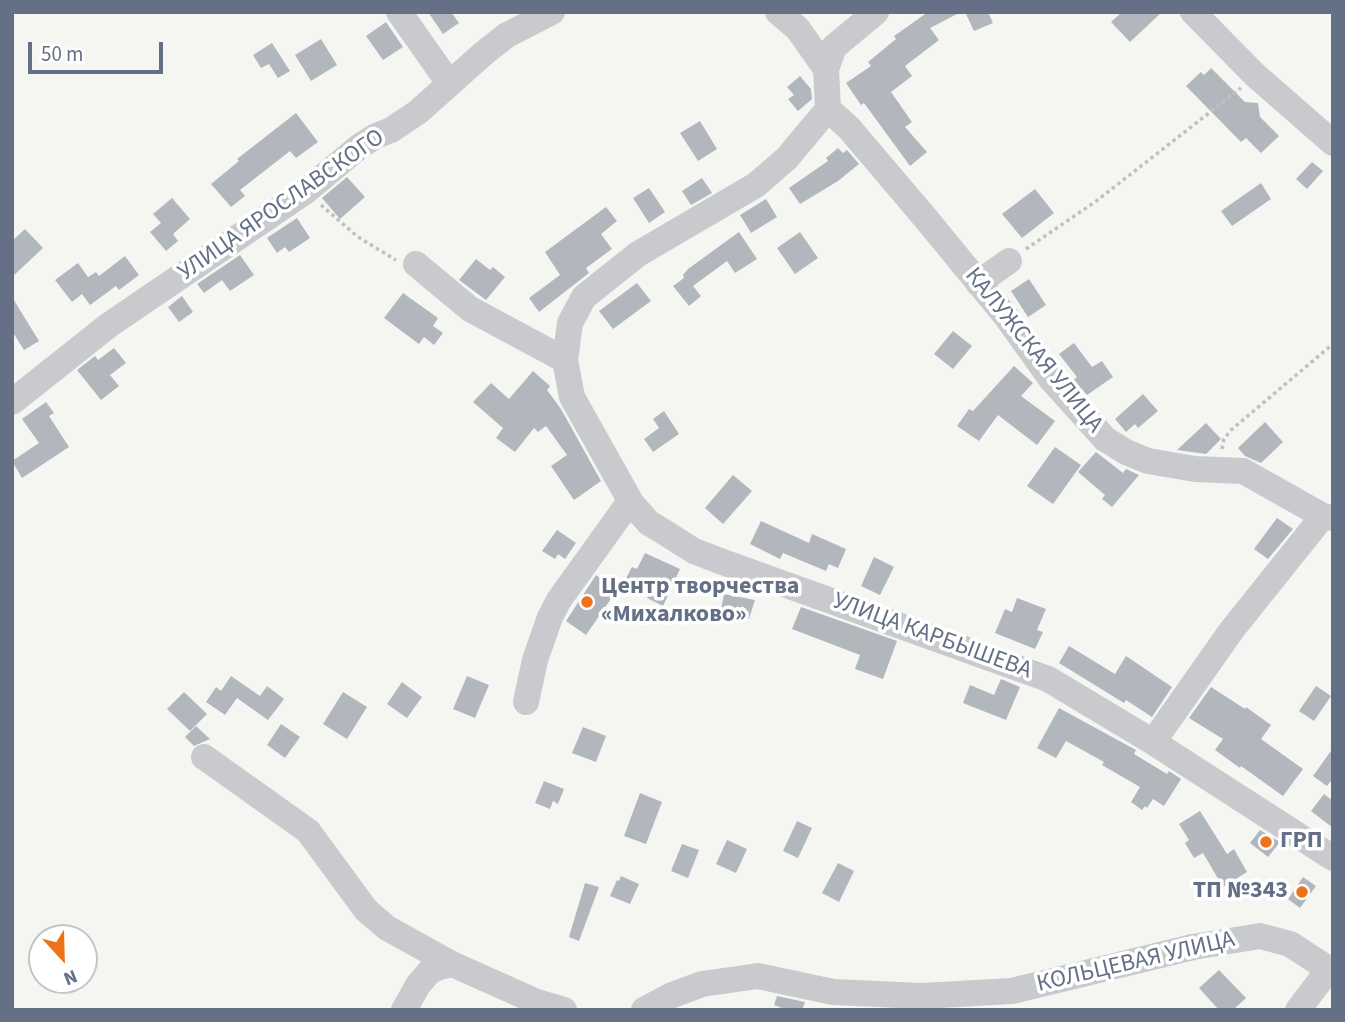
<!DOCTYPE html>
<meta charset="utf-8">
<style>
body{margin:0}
#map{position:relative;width:1345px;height:1022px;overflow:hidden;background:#f5f6f2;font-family:"Source Sans 3",sans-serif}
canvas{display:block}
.frame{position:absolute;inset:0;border:14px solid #637085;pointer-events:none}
.north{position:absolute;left:28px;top:924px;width:70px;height:70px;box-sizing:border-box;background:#fff;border:2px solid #c1c6ce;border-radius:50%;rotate:158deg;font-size:19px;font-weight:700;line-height:28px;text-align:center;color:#637085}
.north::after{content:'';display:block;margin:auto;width:24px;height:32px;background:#ef7219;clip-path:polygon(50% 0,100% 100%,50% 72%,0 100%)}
.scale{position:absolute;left:28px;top:42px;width:135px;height:32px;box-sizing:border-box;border:4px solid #637085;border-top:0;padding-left:9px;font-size:21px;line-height:24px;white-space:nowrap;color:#637085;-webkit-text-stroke:5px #fff;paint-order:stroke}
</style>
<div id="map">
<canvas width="1345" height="1022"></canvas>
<div class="frame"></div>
<div class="north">N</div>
<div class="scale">50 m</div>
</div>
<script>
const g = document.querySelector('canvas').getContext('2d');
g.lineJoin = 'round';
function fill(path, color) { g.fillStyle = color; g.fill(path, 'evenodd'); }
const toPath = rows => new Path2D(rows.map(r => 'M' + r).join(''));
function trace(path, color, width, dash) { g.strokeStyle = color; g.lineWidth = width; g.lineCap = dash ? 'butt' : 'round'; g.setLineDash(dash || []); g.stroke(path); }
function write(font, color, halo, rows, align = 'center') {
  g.font = font + ' "Source Sans 3",sans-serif'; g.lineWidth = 7; g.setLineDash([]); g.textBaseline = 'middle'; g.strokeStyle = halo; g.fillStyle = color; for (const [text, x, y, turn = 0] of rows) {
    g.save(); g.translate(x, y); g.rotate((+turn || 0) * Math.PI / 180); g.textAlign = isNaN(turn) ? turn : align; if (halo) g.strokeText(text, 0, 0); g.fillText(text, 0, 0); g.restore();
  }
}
fill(toPath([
 [428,12,451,12,459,23,443,34],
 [928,12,961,12,930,28,939,40,905,66,912,76,891,92,912,122,905,127,927,152,910,166,864,103,861,105,846,83,871,66,868,62,896,39,894,36],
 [965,12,988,12,993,23,974,31],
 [1122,12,1162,12,1130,42,1111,22],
 [386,22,403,47,383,60,366,36],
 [321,39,337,65,311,81,295,55],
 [272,43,290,71,278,78,269,64,261,68,253,55],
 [1211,68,1245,102,1258,103,1260,117,1279,136,1261,153,1246,138,1241,142,1186,86,1201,72,1204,75],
 [800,76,811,89,812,99,798,111,788,99,794,95,787,87],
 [296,113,318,142,296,158,290,151,240,190,245,196,231,207,211,184,239,161,237,159],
 [700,121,717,149,698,161,680,133],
 [838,148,843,153,847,150,859,164,838,181,800,204,789,188,828,161,826,158],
 [1312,162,1323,171,1307,189,1296,179],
 [347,177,365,197,340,219,322,198],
 [702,178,712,193,691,205,682,191],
 [1261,183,1271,199,1232,226,1221,211],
 [649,188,665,212,649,223,633,198],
 [1035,189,1054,213,1022,238,1002,214],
 [172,198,190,219,173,234,178,241,166,251,150,232,161,223,153,214],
 [766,199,777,217,751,233,740,215],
 [606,207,617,221,601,234,612,249,586,268,589,273,539,312,529,298,560,275,545,252],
 [297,218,310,238,289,252,285,247,277,253,267,238],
 [25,229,43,248,12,277,12,241],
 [739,232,757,259,735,273,727,261,693,286,701,296,689,306,673,286,684,278,683,275,688,269],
 [800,232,818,258,795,274,777,248],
 [240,255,254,275,230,291,222,280,204,293,197,284],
 [125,256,139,275,119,290,116,286,90,305,82,294,72,302,55,280,78,263,88,277,96,272,99,276],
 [476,259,490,270,493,267,505,277,486,300,459,280],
 [1029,279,1046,305,1028,317,1011,291],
 [637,283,651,301,613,329,599,311],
 [403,293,438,318,433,326,443,333,434,345,424,337,419,344,384,318],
 [182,296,193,312,179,322,168,307],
 [12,297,39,341,24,350,12,331],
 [953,331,972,346,953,369,934,354],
 [1074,343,1092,367,1102,361,1113,377,1087,395,1073,380,1077,377,1059,354],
 [114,348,126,363,110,375,119,386,101,400,77,370,95,356,98,360],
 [1014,366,1033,383,1021,396,1055,421,1037,445,998,415,979,441,957,426,969,409,973,411],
 [533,371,550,386,547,390,561,409,601,481,574,500,551,466,567,455,546,426,538,432,534,428,515,452,496,438,503,428,473,402,491,383,509,399],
 [1143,394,1158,411,1138,428,1135,424,1126,432,1115,419],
 [46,402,54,413,49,416,69,447,22,478,12,461,39,443,22,419],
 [664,411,679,434,653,452,644,439,659,428,653,419],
 [1265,422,1283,442,1261,463,1245,456,1238,448],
 [1206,423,1221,439,1206,454,1177,450],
 [1055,447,1081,465,1053,504,1027,486],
 [1096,452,1123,473,1126,469,1139,475,1112,507,1102,499,1105,495,1078,472],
 [733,475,752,491,723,524,705,508],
 [1277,518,1293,529,1268,559,1254,549],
 [761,521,809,543,812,534,846,549,838,568,829,564,826,571,783,553,780,559,750,544],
 [557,530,576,543,565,559,558,554,555,559,542,551],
 [645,553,680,569,663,606,647,598,650,592,625,580,632,567,637,569],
 [874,557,894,567,880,595,861,586],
 [596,575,617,590,586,635,566,621],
 [724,594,755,600,749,619,735,615,732,624,719,620],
 [1017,598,1046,609,1037,630,1043,632,1035,649,995,633,1005,609,1012,612],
 [801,607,897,641,883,679,855,669,860,655,792,629],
 [1069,646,1115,674,1126,656,1172,687,1152,717,1126,700,1124,703,1059,663],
 [231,676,260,696,267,686,284,699,268,720,237,698,225,715,206,702,216,687,221,691],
 [467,676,489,685,475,718,453,709],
 [1001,679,1020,687,1006,720,963,703,970,685,994,695],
 [402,682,422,697,407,718,387,704],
 [1316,686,1331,696,1314,721,1299,711],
 [1211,687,1245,709,1246,707,1271,725,1261,739,1303,769,1283,796,1241,766,1240,768,1215,750,1223,739,1189,718],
 [184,692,207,714,190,731,167,709],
 [343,692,367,707,347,739,323,724],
 [1059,708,1136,750,1134,754,1167,774,1169,771,1181,779,1164,806,1153,799,1147,808,1145,806,1142,810,1131,802,1140,787,1102,765,1104,762,1066,741,1056,758,1037,748],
 [281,724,300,737,285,758,267,745],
 [196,726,210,739,194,746,185,737],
 [583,727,606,736,596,762,572,753],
 [1333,748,1333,778,1327,786,1313,776],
 [544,781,564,789,558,804,553,801,550,809,535,803],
 [640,793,662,802,646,844,624,836],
 [1324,794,1333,801,1333,828,1311,811],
 [1200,811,1227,854,1234,849,1247,872,1223,887,1203,853,1194,858,1185,843,1189,840,1179,824],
 [797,821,812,828,798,858,783,851],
 [1260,830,1280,842,1268,857,1250,843],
 [727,840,747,849,736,873,716,864],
 [682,844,699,850,688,878,671,871],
 [838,863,854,871,839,902,822,893],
 [621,876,639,884,630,904,610,896,617,880,619,881],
 [1303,877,1316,886,1300,908,1288,899],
 [585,883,599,887,579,941,569,937],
 [1219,970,1246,998,1233,1010,1219,1010,1199,988],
 [777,996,805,1002,802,1010,787,1010,774,1005]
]), '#b2b7be');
trace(toPath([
 [321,205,358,237,396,260],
 [1026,249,1095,202,1241,88],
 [1222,449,1224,439,1231,430,1333,344]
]), '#bfc0c3', 3.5, [3.5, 3.5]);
trace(toPath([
 [399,12,449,83],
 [778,12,798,29,826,69],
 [876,12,834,47,826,69,828,109,787,158,756,185,638,254,584,297,570,323,565,360,572,397,632,504,649,523,664,532,694,551,720,561,1048,679,1153,742,1333,858],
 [1193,12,1255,75,1333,143],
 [828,109,849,128,927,220,1005,315,1051,379,1105,439,1126,452,1148,461,1195,469,1243,471,1323,516,1333,518],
 [416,264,470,309,565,360],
 [978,283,1009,261],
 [12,402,109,325,306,191,360,146,376,136,391,130,418,112,484,53,507,35,552,12],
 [526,702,535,660,550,617,559,600,630,501],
 [1153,742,1231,631,1323,516],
 [204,757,308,831,366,910,387,928,452,964,537,1002,564,1010],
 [404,1010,418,985,430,971,439,967,452,964],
 [644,1010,670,996,702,984,758,976,833,992,921,996,1012,991,1193,947,1260,936,1290,944,1333,972],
 [1298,1010,1329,969]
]), '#c8cace', 26);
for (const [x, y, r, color] of [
 [587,602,7,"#ef7219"],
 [1266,842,7,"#ef7219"],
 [1302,892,7,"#ef7219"]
]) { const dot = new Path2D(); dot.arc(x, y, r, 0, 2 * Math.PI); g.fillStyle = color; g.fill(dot); trace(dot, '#fff', 2.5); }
write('24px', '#637085', '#fff', [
 ["УЛИЦА ЯРОСЛАВСКОГО",282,206,-35],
 ["КАЛУЖСКАЯ УЛИЦА",1033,351,51],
 ["УЛИЦА КАРБЫШЕВА",932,637,20],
 ["КОЛЬЦЕВАЯ УЛИЦА",1136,963,-13]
]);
write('bold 24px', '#637085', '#fff', [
 ["Центр творчества",601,588],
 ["«Михалково»",601,616],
 ["ГРП",1280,842],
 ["ТП №343",1288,892,"right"]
], 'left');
</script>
